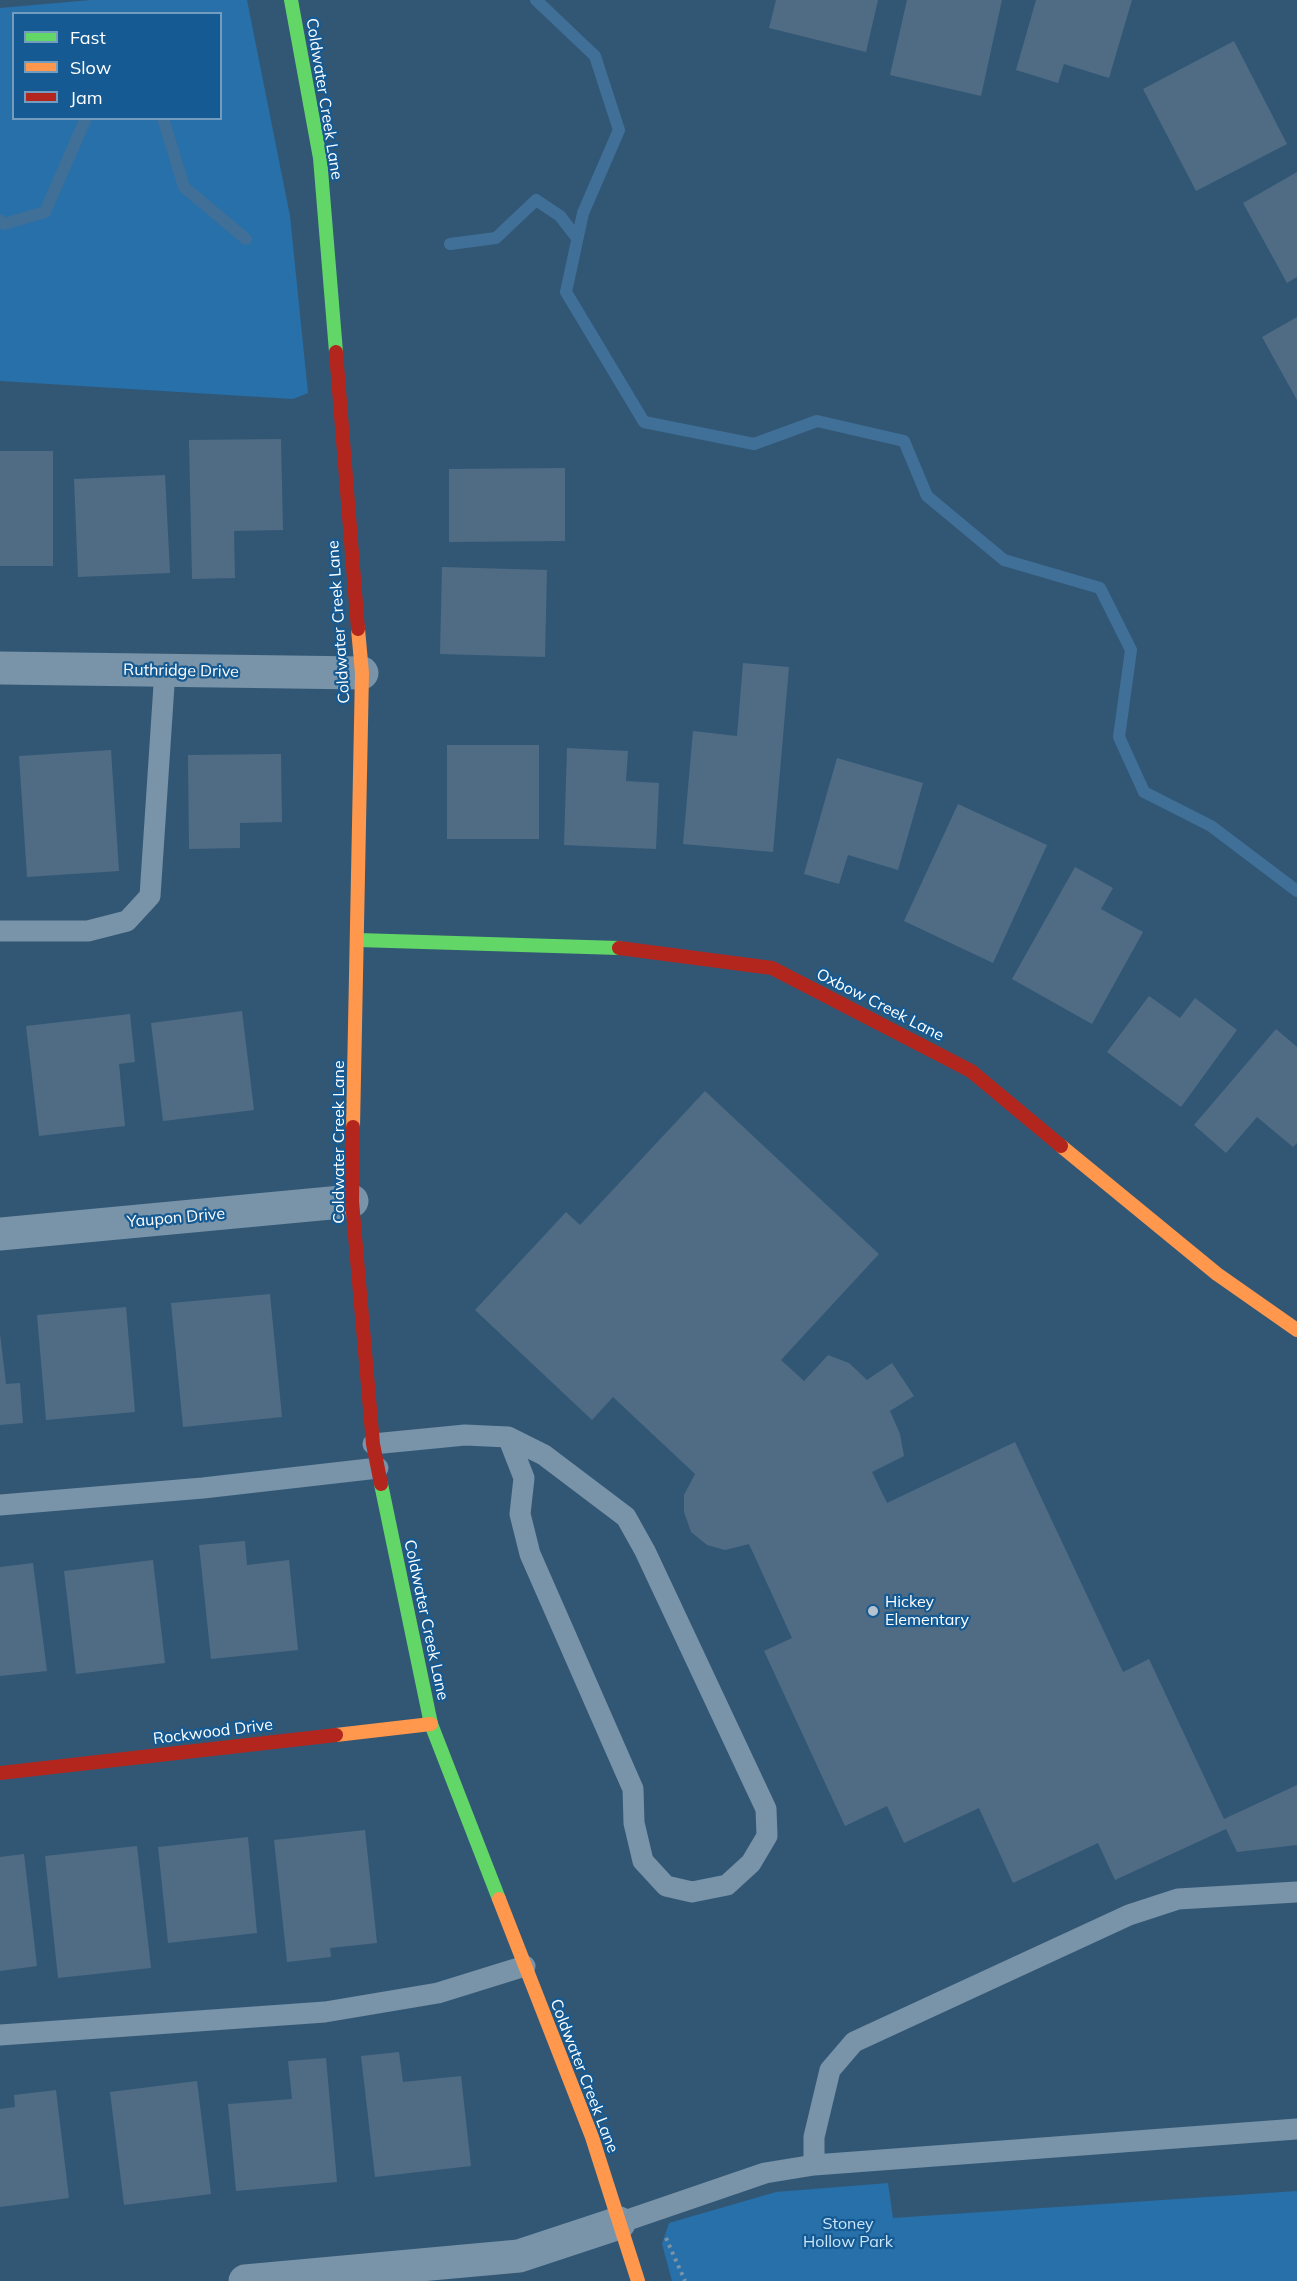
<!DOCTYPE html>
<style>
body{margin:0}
#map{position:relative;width:1297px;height:2281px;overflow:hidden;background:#325775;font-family:Mulish,sans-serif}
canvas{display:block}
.legend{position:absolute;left:12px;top:12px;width:210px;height:108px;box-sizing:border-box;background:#155a92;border:2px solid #739cbe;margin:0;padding:8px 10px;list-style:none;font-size:18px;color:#fff}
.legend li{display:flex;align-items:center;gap:12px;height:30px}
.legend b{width:30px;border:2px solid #739cbe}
</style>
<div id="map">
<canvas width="1297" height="2281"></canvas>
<ul class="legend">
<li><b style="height:8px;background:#63d668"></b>Fast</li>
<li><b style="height:8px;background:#ff974d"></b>Slow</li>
<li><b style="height:8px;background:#b3261e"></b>Jam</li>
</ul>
</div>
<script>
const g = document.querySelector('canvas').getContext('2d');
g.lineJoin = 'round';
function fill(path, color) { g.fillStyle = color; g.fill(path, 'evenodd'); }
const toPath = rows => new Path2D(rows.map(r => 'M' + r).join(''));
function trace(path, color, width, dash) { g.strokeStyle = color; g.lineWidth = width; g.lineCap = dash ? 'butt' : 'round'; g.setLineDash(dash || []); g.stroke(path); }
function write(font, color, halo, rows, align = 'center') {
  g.font = font + ' Mulish,sans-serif'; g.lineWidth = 4.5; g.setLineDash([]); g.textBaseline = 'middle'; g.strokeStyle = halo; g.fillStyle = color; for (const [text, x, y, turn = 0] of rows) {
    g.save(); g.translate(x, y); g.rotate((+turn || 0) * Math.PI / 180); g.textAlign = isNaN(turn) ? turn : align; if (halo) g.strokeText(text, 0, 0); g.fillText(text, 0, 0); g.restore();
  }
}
fill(toPath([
 [91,0,247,0,290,216,308,393,293,399,0,381,0,8],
 [14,14,220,14,220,118,14,118],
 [888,2183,893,2218,1297,2191,1297,2281,672,2281,662,2244,669,2223,776,2192]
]), '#2870a9');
trace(toPath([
 [536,0,595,56,619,130,583,213,566,292,644,422,754,444,817,421,904,441,927,496,1004,560,1100,588,1131,650,1119,737,1144,792,1211,826,1297,891],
 [163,118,184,187,246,239],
 [0,220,4,224,45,212,86,118],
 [450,244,496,238,536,200,560,216,577,238]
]), '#407098', 12);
fill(toPath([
 [776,0,878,0,866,52,769,28],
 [907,0,1002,0,981,96,890,75],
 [1036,0,1132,0,1109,78,1064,64,1058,83,1016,70],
 [1234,41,1287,144,1196,191,1143,89],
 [1297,172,1297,277,1287,283,1243,203],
 [1297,317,1297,400,1262,337],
 [281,439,283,530,234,531,235,578,192,579,189,440],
 [0,451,53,451,53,566,0,566],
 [565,468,565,541,449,542,449,469],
 [165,475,170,573,78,577,74,479],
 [442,567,547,570,545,657,440,654],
 [743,663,789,667,773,852,683,844,693,731,737,736],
 [447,745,539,745,539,839,447,839],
 [567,748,628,751,626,781,659,783,656,849,564,845],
 [111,750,119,871,27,877,19,756],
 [281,754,282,822,240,823,240,848,189,849,188,755],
 [837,758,923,783,898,870,848,855,839,884,804,874],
 [958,804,1047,845,993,963,904,921],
 [1075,867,1113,888,1101,909,1143,932,1092,1024,1012,979],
 [1149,996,1180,1018,1195,998,1237,1030,1181,1107,1107,1052],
 [242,1011,254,1110,163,1121,151,1023],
 [130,1014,135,1062,119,1064,125,1126,39,1136,26,1026],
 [1276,1029,1297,1047,1297,1143,1293,1147,1257,1117,1226,1153,1194,1125],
 [705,1091,879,1254,781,1360,804,1381,828,1355,849,1363,867,1380,892,1363,914,1396,890,1411,900,1434,904,1456,872,1472,887,1503,1015,1442,1123,1672,1149,1659,1224,1819,1297,1785,1297,1845,1237,1852,1226,1829,1115,1880,1098,1843,1013,1883,979,1808,904,1843,887,1806,845,1826,764,1651,792,1638,749,1544,725,1550,707,1545,691,1532,684,1512,684,1495,695,1474,613,1397,592,1420,475,1310,566,1212,580,1225],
 [270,1294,282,1417,183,1427,171,1303],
 [126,1307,135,1412,46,1420,37,1315],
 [0,1334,6,1384,20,1383,23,1423,0,1425],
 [245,1541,247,1565,289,1560,298,1650,211,1659,199,1545],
 [153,1560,165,1663,76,1674,64,1571],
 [33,1563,47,1671,0,1676,0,1567],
 [365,1830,377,1943,330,1948,331,1957,287,1962,274,1840],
 [248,1837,257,1933,168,1943,158,1847],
 [137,1846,151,1968,58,1978,45,1856],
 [24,1854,37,1966,0,1971,0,1857],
 [399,2052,403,2082,461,2076,471,2166,375,2177,361,2056],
 [326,2058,337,2182,236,2191,228,2104,292,2099,288,2061],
 [197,2081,211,2194,124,2205,110,2092],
 [56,2090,69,2198,0,2207,0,2109,15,2107,14,2095]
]), '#4f6c84');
trace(toPath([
 [666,2238,685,2281]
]), '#7993a8', 4, [3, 4.5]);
trace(toPath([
 [0,931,88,931,127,921,150,896,165,670],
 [373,1444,465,1435,508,1437,544,1455,626,1517,645,1551,766,1809,767,1836,751,1863,727,1885,692,1892,666,1886,643,1861,634,1823,633,1789,530,1554,520,1514,524,1478,508,1437],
 [0,1505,203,1488,378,1468],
 [0,2035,325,2012,438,1993,525,1966],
 [814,2165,814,2137,830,2070,854,2042,1129,1915,1178,1899,1297,1892],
 [619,2223,765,2173,814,2165,1297,2129]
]), '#7993a8', 21);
trace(toPath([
 [0,668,362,673],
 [0,1234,352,1201],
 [245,2281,519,2256,619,2223]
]), '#7993a8', 33);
trace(toPath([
 [291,0,320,158,336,352],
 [358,940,619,948],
 [381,1484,431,1724,499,1899]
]), '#63d668', 14);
trace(toPath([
 [353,1127,362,673,358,629],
 [1061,1146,1217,1274,1297,1330],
 [336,1735,431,1724],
 [499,1899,592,2137,638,2281]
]), '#ff974d', 14);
trace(toPath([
 [336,352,358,629],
 [619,948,772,968,971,1071,1061,1146],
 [353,1127,352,1201,373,1444,381,1484],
 [0,1773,336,1735]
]), '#b3261e', 14);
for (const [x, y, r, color] of [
 [873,1611,6,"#b7c4cf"]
]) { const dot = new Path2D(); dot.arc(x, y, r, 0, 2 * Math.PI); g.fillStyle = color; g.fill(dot); trace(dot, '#155a92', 2); }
write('16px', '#fff', '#155a92', [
 ["Coldwater Creek Lane",324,99,81],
 ["Coldwater Creek Lane",339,622,-94],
 ["Ruthridge Drive",181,671,1],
 ["Oxbow Creek Lane",880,1005,27],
 ["Coldwater Creek Lane",339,1142,-90],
 ["Yaupon Drive",176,1218,-5],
 ["Coldwater Creek Lane",426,1620,78],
 ["Rockwood Drive",213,1732,-7],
 ["Coldwater Creek Lane",584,2076,69]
]);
write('16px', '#fff', '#155a92', [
 ["Hickey",885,1602],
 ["Elementary",885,1620]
], 'left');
write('16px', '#cae6fc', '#155a92', [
 ["Stoney",848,2224],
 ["Hollow Park",848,2242]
]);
</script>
